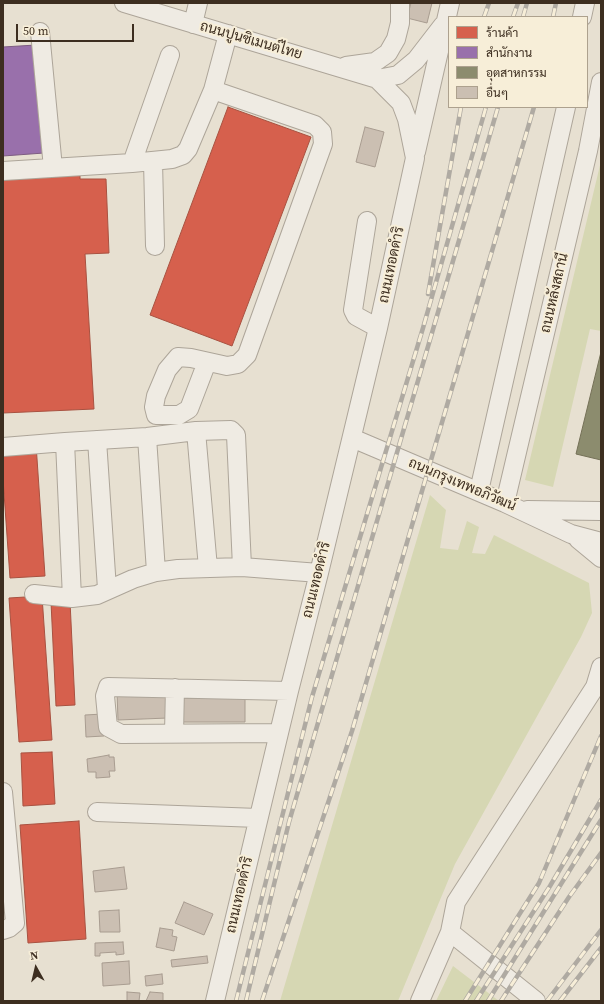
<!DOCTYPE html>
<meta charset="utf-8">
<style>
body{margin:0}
#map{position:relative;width:604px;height:1004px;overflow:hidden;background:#e7e0d1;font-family:"Source Serif 4",Sarabun,serif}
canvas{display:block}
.frame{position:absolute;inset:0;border:4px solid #3d2e20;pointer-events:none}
.legend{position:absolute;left:448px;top:16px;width:140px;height:92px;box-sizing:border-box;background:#f7eed8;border:1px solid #ada18e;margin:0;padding:5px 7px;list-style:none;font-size:12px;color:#3d2e20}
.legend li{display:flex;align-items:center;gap:8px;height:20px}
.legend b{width:20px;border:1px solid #ada18e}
.north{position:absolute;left:16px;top:948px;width:40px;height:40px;-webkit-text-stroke:3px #f7eed8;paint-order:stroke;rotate:352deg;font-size:11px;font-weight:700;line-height:16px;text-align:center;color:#3d2e20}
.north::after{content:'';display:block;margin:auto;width:14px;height:18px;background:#3d2e20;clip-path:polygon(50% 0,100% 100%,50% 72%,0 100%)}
.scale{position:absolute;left:16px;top:24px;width:118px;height:18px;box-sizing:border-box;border:2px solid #3d2e20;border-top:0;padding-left:5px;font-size:12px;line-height:14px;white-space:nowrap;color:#3d2e20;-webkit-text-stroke:3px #f7eed8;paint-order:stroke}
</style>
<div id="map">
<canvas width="604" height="1004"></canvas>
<div class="frame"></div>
<ul class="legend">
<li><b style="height:11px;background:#d6604d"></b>ร้านค้า</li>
<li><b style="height:11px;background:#9970ab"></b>สำนักงาน</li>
<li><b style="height:11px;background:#8c8c6e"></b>อุตสาหกรรม</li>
<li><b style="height:11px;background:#cbbfb2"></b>อื่นๆ</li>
</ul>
<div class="north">N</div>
<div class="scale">50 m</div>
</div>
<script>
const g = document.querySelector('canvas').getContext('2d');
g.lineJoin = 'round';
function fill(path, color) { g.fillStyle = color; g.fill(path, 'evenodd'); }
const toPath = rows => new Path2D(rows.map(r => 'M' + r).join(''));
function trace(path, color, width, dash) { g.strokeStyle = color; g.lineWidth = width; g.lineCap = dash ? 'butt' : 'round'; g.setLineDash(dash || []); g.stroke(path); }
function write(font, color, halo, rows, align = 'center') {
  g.font = font + ' "Source Serif 4",Sarabun,serif'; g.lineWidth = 4; g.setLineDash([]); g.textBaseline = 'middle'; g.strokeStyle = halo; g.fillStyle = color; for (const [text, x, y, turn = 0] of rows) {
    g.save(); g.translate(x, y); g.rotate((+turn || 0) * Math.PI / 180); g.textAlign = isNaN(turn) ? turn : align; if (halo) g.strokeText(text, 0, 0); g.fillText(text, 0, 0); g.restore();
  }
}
fill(toPath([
 [601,161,601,331,590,329,553,487,525,480],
 [430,495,446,510,440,548,458,550,467,521,479,527,472,553,485,554,494,535,589,583,592,613,581,637,455,864,398,1001,280,1001],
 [453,966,499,1001,436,1001]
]), '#d6d7b3');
const shops = toPath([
 [228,107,311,137,232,346,150,315,228,107],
 [80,169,80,179,106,179,109,253,85,254,94,409,3,413,3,175,80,169],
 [36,444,45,576,10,578,3,479,3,447,36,444],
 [42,596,52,740,19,742,9,598,42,596],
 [70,601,75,705,56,706,51,602,70,601],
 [52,752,55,804,23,806,21,753,52,752],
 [79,821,86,939,28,943,20,825,79,821]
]);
fill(shops, '#d6604d');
trace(shops, '#a85140', 1);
const offices = toPath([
 [36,45,44,153,3,156,3,47,36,45]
]);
fill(offices, '#9970ab');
trace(offices, '#7d5c81', 1);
const industry = toPath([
 [601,352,601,460,576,454,601,352]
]);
fill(industry, '#8c8c6e');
trace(industry, '#747057', 1);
const building = toPath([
 [411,3,432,3,427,23,407,18,411,3],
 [365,127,384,132,375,167,356,162,365,127],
 [167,690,168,718,118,720,117,692,167,690],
 [180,698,245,698,245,722,180,722,180,698],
 [103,714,104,736,86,737,85,715,103,714],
 [109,755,109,757,114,757,115,771,109,771,110,777,96,778,96,772,88,772,87,759,109,755],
 [124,867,127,889,95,892,93,871,124,867],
 [184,902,213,914,204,935,175,923,184,902],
 [119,910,120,932,100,932,99,911,119,910],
 [160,928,173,930,172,936,177,937,174,951,156,947,160,928],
 [123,942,124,954,116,955,116,952,100,953,100,956,95,956,95,943,123,942],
 [207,956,208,963,172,967,171,960,207,956],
 [129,961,130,984,103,986,102,963,129,961],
 [162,974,163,984,146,986,145,976,162,974],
 [127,992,140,993,139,1001,127,1001,127,992],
 [150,992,163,993,163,1001,146,1001,150,992]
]);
fill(building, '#cbbfb2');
trace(building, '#a89c90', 1);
const minor = toPath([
 [124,3,377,79,401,103,407,119,415,158,378,328,319,573,289,691,215,1001],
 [582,17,585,3],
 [193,24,198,3],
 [40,32,53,168],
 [346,66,375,62,388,53,396,39,400,23,400,3],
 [377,79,398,75,416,60,443,25],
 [416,152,450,3],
 [153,161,155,246],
 [132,163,170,55],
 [3,171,132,163,172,159,183,155,188,149,213,90,228,34],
 [367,221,353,310,356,316,378,328],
 [207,362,189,409,179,415,156,415,154,407,156,396,167,370,178,357,191,358,227,366,238,364,247,355,323,144,322,132,315,125,213,90],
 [196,431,208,568],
 [147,437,156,572],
 [352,438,505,503,571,534,601,542],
 [97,440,107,589],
 [3,447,65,442],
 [479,491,566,107],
 [505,503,588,151,601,82],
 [527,510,601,511],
 [578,539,601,558],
 [34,594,72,598,97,595,133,579,156,572,178,569,242,567,319,573],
 [72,598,65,442,147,437,196,431,231,430,236,435,242,567],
 [174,733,175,688],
 [279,733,121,734,108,727,105,696,108,687,289,691],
 [3,792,15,923,9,928,3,930],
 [97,812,258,818],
 [450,932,536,1001],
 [420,1001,450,932,456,902,595,687,601,667]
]);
trace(minor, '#ada599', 20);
trace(minor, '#efebe3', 18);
const rail = toPath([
 [484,17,489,3],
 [513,17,518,3],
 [523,17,527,3],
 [553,17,556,3],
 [428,294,461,107],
 [236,1001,312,697,423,328,486,107],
 [246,1001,289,822,498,107],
 [262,1001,352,731,534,107],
 [465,1001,539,883,601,736],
 [476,1001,550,886,601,800],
 [488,1001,601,820],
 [501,1001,569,897,601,853],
 [547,1001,601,930],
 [560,1001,601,948]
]);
trace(rail, '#afaaa2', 4.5);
trace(rail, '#f7eed8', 3, [9]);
write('14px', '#3d2e20', '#f7eed8', [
 ["ถนนปูนซิเมนต์ไทย",251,41,16],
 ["ถนนเทอดดำริ",392,265,-78],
 ["ถนนหลังสถานี",555,293,-77],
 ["ถนนกรุงเทพอภิวัฒน์",462,485,23],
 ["ถนนเทอดดำริ",317,580,-76],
 ["ถนนเทอดดำริ",240,895,-77]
]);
</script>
